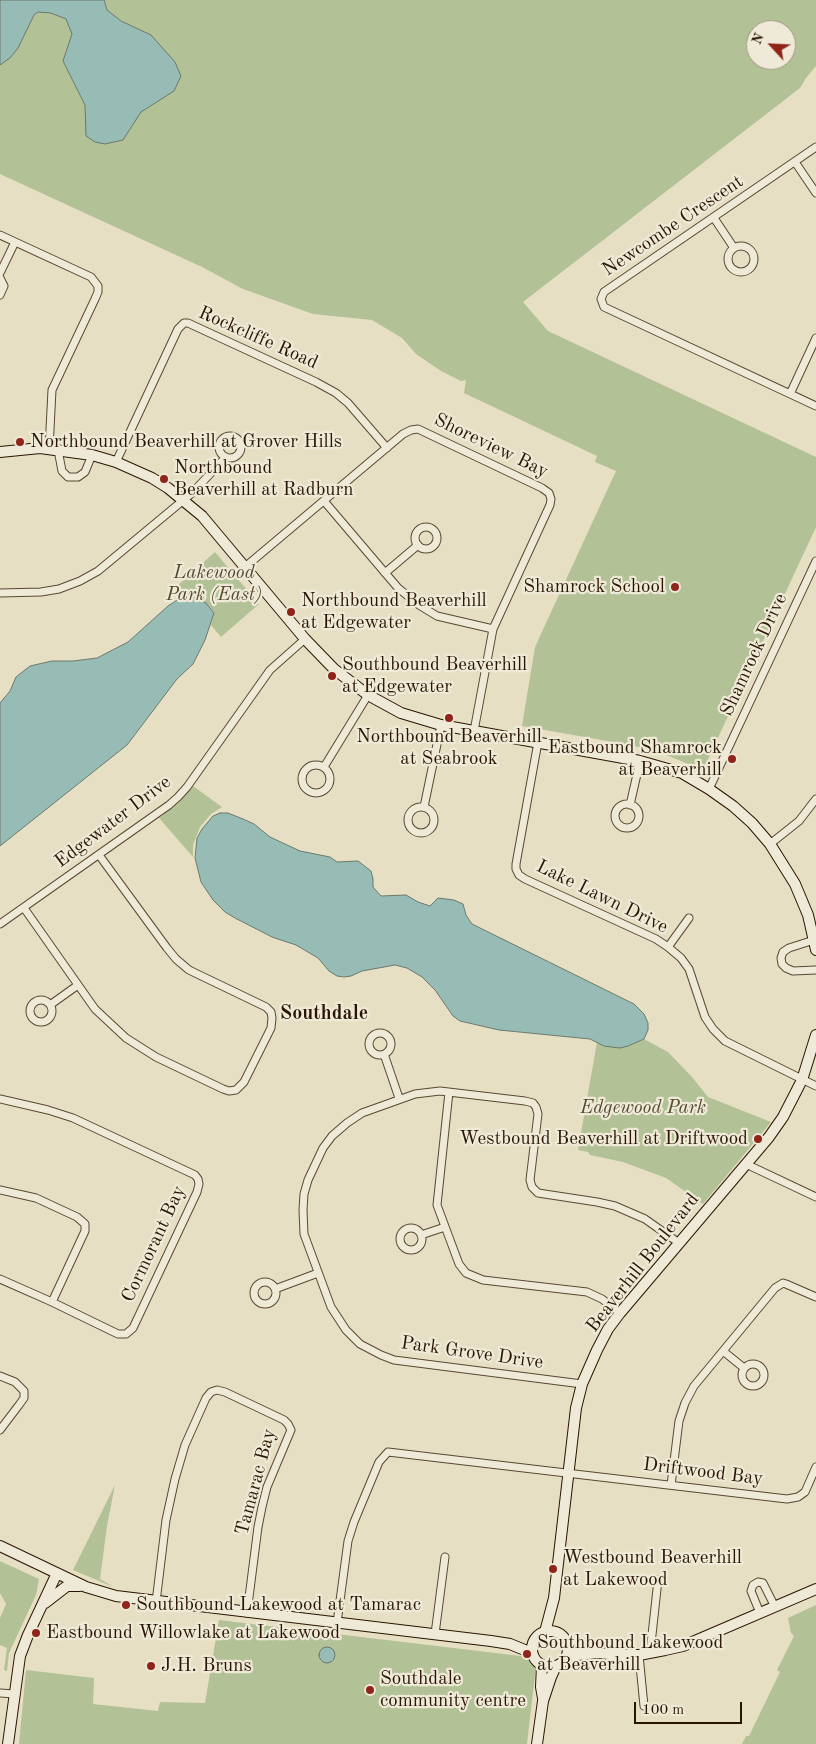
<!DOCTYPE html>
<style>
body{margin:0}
#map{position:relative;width:816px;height:1744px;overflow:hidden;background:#e7dfc3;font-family:"Old Standard TT",serif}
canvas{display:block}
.north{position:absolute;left:746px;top:20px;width:50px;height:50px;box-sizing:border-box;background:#efead8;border:1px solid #a09582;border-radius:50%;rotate:295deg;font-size:14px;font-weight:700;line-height:20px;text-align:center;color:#2a1500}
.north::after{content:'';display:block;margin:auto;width:18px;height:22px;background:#8f2418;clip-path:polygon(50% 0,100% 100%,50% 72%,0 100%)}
.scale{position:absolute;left:634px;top:1702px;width:108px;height:22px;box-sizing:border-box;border:2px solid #2a1500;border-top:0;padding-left:6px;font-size:15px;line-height:18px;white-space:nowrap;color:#2a1500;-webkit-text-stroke:4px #efead8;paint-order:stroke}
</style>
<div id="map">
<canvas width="816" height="1744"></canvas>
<div class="north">N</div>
<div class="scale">100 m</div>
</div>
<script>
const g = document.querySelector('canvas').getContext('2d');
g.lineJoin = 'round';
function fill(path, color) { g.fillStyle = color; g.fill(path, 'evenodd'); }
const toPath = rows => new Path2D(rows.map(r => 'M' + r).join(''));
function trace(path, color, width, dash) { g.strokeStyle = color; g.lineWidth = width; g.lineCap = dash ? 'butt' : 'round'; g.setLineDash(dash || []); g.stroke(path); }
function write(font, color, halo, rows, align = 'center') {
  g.font = font + ' "Old Standard TT",serif'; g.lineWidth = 4.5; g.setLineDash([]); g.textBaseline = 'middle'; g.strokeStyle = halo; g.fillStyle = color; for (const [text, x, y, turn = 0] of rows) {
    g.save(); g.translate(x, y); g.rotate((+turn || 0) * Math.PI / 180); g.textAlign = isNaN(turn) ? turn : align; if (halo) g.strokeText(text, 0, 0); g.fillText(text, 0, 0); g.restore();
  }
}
fill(toPath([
 [0,0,816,0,816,66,806,78,800,88,523,302,548,331,816,457,816,527,703,770,659,752,630,745,522,726,535,647,616,471,595,462,597,456,464,393,466,380,461,381,441,371,416,354,402,338,372,320,313,314,243,289,202,267,0,174],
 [756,30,786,30,786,60,756,60],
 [215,552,259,604,221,637,211,625,214,612,206,603,193,597,185,596,177,586],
 [193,786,222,807,211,814,200,827,193,845,193,857,159,818,177,804],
 [644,1039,668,1052,692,1077,708,1097,771,1122,703,1204,666,1178,623,1162,590,1155,588,1152,578,1150,597,1042,604,1046,628,1046],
 [115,1485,107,1526,100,1579,112,1586,111,1586,73,1570],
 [0,1561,39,1579,36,1595,9,1653,7,1671,4,1670,7,1648,0,1645,0,1618,6,1604,0,1593],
 [816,1605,816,1744,742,1744,746,1736,749,1736,780,1672,777,1670,794,1636,791,1633,788,1618],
 [219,1620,529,1657,536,1666,527,1744,19,1744,26,1670,94,1678,93,1704,158,1711,160,1702,205,1703]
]), '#b3c296');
const water = toPath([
 [0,0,104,0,107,10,121,21,151,35,175,62,181,76,174,91,141,112,123,140,105,144,95,142,86,136,85,105,63,61,72,34,66,19,51,13,38,12,34,15,18,48,10,58,0,65,0,0],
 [183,596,193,597,206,603,214,613,205,640,193,664,177,679,127,745,0,846,0,703,10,691,16,677,30,666,52,661,73,661,97,658,128,642,168,606,183,596],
 [220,813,228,813,243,819,254,824,270,837,300,851,330,857,337,862,358,861,371,871,373,879,373,887,381,896,406,895,418,902,430,906,438,898,454,900,463,904,466,915,472,924,634,1004,644,1014,648,1023,648,1030,644,1039,628,1046,620,1048,611,1047,604,1046,590,1039,499,1030,460,1021,453,1016,435,990,422,977,407,968,395,965,362,971,351,976,344,977,337,976,329,971,318,958,296,945,272,937,235,918,225,912,213,900,201,882,195,858,197,838,202,829,213,816,220,813],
 '319 1655a8 8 0 1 1 16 0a8 8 0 1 1-16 0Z'
]);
fill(water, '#97bcb5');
trace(water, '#6b796d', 1);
const street = toPath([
 [816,147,604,292,601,299,604,307,816,406],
 [795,162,816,193],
 [714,218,734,248],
 [0,235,91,277,98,286,98,292,95,299,52,390,49,449],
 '728 259a13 13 0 1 1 26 0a13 13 0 1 1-26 0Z',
 [0,273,15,242],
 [0,278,4,286,0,295],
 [790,394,816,338],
 '219 447a11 11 0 1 1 22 0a11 11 0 1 1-22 0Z',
 [58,450,62,471,68,477,78,477,85,472,92,455],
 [116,462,178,329,184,323,188,323,316,382,336,393,348,403,387,448],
 [324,501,398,588,419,605,437,616,493,629],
 '415 538a11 11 0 1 1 22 0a11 11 0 1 1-22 0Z',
 [245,567,403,434,411,430,418,429,542,488,549,493,551,499,550,505,493,629,474,731],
 [385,573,418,545],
 [0,593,41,592,59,589,80,581,98,571,192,493,226,457],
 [538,742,516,864,516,869,519,875,525,879,656,939,668,947,681,958,689,969,705,1017,713,1029,725,1041,816,1086],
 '302 779a14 14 0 1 1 28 0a14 14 0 1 1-28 0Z',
 [324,767,368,695],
 [709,789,816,561],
 '615 816a12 12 0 1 1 24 0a12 12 0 1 1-24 0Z',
 [630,805,640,761],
 '408 820a13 13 0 1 1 26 0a13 13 0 1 1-26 0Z',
 [424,807,441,725],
 [770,844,799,821,816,799],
 [24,908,95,1009,126,1038,156,1057,223,1089,229,1091,236,1090,244,1082,271,1028,272,1018,271,1012,266,1007,189,970,176,959,167,948,99,855],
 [0,924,169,805,178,797,187,787,270,670,305,639],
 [814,940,789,948,783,952,781,958,782,964,786,968,793,971,816,970],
 [668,947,689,918],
 '30 1011a11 11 0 1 1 22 0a11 11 0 1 1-22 0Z',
 [50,1005,78,985],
 '369 1044a11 11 0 1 1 22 0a11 11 0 1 1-22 0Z',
 [384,1054,399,1098],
 [449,1092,437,1205,459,1264,466,1273,483,1280,587,1292,602,1299,620,1313],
 [0,1099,48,1110,73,1118,195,1175,198,1179,199,1184,197,1192,133,1328,126,1334,118,1334,52,1302,0,1279],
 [746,1164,816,1197],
 [0,1190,36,1198,77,1217,85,1224,85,1231,52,1302],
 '400 1239a11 11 0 1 1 22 0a11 11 0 1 1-22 0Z',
 [421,1235,445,1227],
 '254 1293a11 11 0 1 1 22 0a11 11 0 1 1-22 0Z',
 [275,1289,318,1273],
 [723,1351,744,1368],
 '742 1375a11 11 0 1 1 22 0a11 11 0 1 1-22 0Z',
 [0,1376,15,1382,24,1391,24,1398,19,1405,0,1430],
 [582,1384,394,1360,381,1355,360,1344,346,1330,331,1307,304,1234,303,1210,304,1194,308,1180,323,1148,332,1136,347,1123,362,1113,415,1094,440,1091,525,1101,533,1103,536,1107,538,1114,530,1180,532,1187,538,1193,597,1202,615,1206,645,1219,679,1243],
 [671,1485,679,1421,685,1403,694,1386,775,1288,783,1283,786,1284,816,1297],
 [156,1602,166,1520,175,1479,185,1445,206,1398,211,1392,217,1390,225,1392,284,1420,288,1424,291,1430,267,1487,262,1507,258,1527,247,1613],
 [760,1613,751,1591,753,1585,758,1582,763,1583,775,1607],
 [337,1623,348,1541,354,1522,379,1462,388,1452,787,1499,798,1497,805,1492,816,1467],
 [435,1634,445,1557],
 [650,1653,658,1580],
 [639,1655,644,1706],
 [0,1693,14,1694]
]);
const secondary = toPath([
 [0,452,40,448,92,455,116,462,152,478,168,488,202,516,305,639,334,669,368,695,401,713,441,725,474,731,640,761,682,773,709,789,733,806,752,823,770,844,795,884,808,915,816,950],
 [0,1546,86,1587,116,1596,491,1641,510,1644,532,1653],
 [45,1603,67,1586,80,1586],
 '532 1649a18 18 0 1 1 36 0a18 18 0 1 1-36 0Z',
 [545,1632,554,1598,576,1408,582,1384,597,1350,608,1329,620,1313,769,1137,783,1117,802,1080,816,1035],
 [567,1643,596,1653],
 [567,1656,597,1653,621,1655,639,1655,665,1650,683,1646,816,1589],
 [542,1665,541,1687,543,1698],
 [8,1744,20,1656,28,1635,57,1573],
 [537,1744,543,1701,551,1677,556,1666]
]);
trace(street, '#594831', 9);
trace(secondary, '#2a1500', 12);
trace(street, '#efead8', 7);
trace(secondary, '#efead8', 10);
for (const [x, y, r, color] of [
 [20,442,5,"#8f2418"],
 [164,479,5,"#8f2418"],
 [675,587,5,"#8f2418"],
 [291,612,5,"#8f2418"],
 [332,676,5,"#8f2418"],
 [449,718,5,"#8f2418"],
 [732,759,5,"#8f2418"],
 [758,1139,5,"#8f2418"],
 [553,1569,5,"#8f2418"],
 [126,1605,5,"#8f2418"],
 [36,1633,5,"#8f2418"],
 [527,1654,5,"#8f2418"],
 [151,1666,5,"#8f2418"],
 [370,1690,5,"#8f2418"]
]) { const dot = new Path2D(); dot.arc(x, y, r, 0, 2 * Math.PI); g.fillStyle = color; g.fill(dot); trace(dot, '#efead8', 2); }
write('19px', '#2a1500', '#efead8', [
 ["Newcombe Crescent",673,226,-34],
 ["Rockcliffe Road",258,338,24],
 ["Shoreview Bay",491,446,26],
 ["Shamrock Drive",754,655,-65],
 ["Edgewater Drive",113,822,-37],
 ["Lake Lawn Drive",602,897,26],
 ["Cormorant Bay",154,1244,-65],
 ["Beaverhill Boulevard",643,1263,-52],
 ["Park Grove Drive",472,1353,8],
 ["Driftwood Bay",703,1472,7],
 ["Tamarac Bay",256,1482,-75]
]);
write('19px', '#2a1500', '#efead8', [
 ["Northbound Beaverhill at Grover Hills",30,442],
 ["Northbound",174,468],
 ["Beaverhill at Radburn",174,490],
 ["Shamrock School",665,587,"right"],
 ["Northbound Beaverhill",301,601],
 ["at Edgewater",301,623],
 ["Southbound Beaverhill",342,665],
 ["at Edgewater",342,687],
 ["Northbound Beaverhill",449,737,"center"],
 ["at Seabrook",449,759,"center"],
 ["Eastbound Shamrock",722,748,"right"],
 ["at Beaverhill",722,770,"right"],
 ["Westbound Beaverhill at Driftwood",748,1139,"right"],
 ["Westbound Beaverhill",563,1558],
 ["at Lakewood",563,1580],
 ["Southbound Lakewood at Tamarac",136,1605],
 ["Eastbound Willowlake at Lakewood",46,1633],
 ["Southbound Lakewood",537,1643],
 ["at Beaverhill",537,1665],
 ["J.H. Bruns",161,1666],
 ["Southdale",380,1679],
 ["community centre",380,1701]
], 'left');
write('italic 19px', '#53492d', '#efead8', [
 ["Lakewood",214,573],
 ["Park (East)",214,595],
 ["Edgewood Park",643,1108]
]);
write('bold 20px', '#2a1500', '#efead8', [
 ["Southdale",324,1014]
]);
</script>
